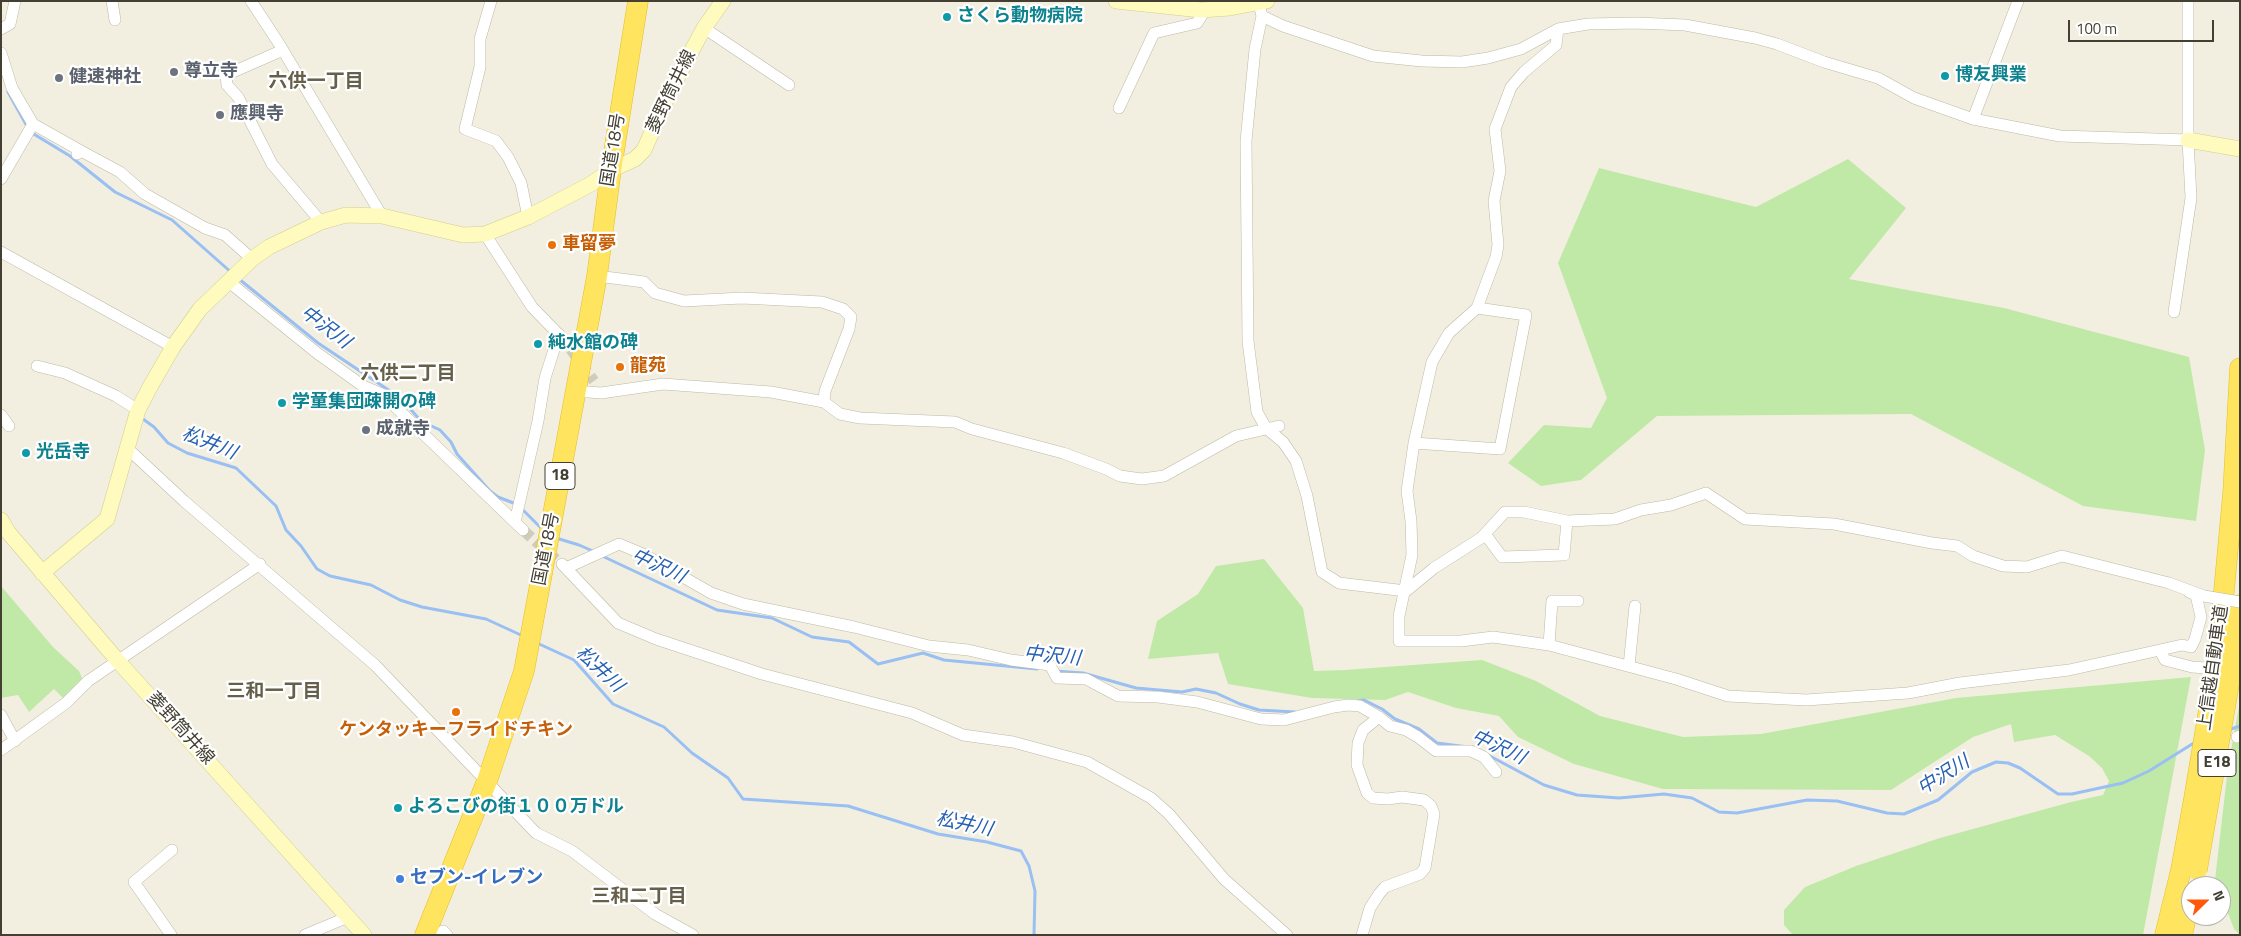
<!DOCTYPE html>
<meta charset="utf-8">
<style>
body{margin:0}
#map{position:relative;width:2241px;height:936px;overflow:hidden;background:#f2efe1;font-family:"Titillium Web",sans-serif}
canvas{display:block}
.frame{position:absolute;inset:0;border:2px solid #433f32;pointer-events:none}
.north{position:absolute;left:2181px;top:876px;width:50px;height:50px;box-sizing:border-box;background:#fff;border:1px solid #b4b2ad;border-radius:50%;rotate:68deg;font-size:14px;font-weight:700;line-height:20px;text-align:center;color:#433f32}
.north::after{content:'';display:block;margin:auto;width:18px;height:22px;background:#ff580b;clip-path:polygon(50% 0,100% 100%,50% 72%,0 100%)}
.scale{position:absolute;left:2068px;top:20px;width:146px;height:22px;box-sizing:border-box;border:2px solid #433f32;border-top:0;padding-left:6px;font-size:15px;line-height:18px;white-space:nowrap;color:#433f32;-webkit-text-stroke:4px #fff;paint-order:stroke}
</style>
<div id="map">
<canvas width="2241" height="936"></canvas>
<div class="frame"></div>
<div class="north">N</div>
<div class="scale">100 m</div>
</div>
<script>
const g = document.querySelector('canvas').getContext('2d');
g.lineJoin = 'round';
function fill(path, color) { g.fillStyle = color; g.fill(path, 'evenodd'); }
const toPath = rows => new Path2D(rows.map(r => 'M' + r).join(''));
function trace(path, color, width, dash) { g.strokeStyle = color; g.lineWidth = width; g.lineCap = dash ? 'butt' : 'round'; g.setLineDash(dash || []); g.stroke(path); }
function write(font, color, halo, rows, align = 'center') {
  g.font = font + ' "Titillium Web","Noto Sans JP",sans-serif'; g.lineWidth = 4.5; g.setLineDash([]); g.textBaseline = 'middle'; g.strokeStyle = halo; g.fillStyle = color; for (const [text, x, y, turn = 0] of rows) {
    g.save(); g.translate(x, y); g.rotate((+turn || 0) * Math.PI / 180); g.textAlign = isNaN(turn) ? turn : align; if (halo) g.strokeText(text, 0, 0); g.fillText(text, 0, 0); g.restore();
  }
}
fill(toPath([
 [1848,159,1906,208,1849,279,2004,308,2189,357,2205,450,2196,521,2083,506,1911,414,1657,416,1581,480,1541,486,1508,463,1544,425,1591,428,1607,398,1558,263,1599,168,1756,207],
 [1264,559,1303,608,1314,671,1344,670,1482,660,1536,681,1600,716,1683,737,1761,734,1956,698,2191,677,2143,935,1793,935,1784,925,1784,910,1805,887,1856,866,1940,838,2071,802,2103,795,2109,781,2102,768,2089,756,2055,735,2014,742,2011,724,1973,737,1891,790,1663,789,1574,764,1518,737,1499,716,1456,708,1408,692,1385,700,1312,698,1228,684,1218,653,1148,659,1157,621,1198,594,1216,566],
 [1,586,53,647,79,671,83,680,64,699,54,689,29,712,18,695,1,698],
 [2240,701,2240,935,2234,929,2221,894,2221,886,2218,886,2215,880,2228,767]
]), '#c0e9a7');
trace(toPath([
 [8,92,28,128],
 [32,133,70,156,115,192,172,220,232,273],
 [239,279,318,343,390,391,404,402,421,421,440,430,451,442,457,454,490,491,498,497,516,504],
 [143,419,154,427,168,443,187,453,236,468,276,506,286,530,301,546,317,569,330,576,371,585,400,600,422,607,486,619,523,636],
 [521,508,543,530],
 [556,538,579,545,595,552],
 [600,555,717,610,772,618,812,637,849,642,878,664,923,653,944,660,1037,669],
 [537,643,574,660,613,704,664,727,692,753,728,778,743,799,848,806,938,834,987,842,1021,851,1029,866,1035,891,1034,935],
 [1055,671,1083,673,1136,688,1182,692,1196,689,1216,693,1240,704,1259,710,1295,712],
 [1357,701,1364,700,1382,709,1395,719,1419,729,1437,743,1468,747],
 [2228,730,2240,726],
 [1488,755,1544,785,1577,795,1619,798,1664,794,1692,798,1719,812,1737,813,1807,800,1837,801,1887,813,1904,814,1938,800,1972,772,1996,762,2008,763,2020,768,2058,794,2072,794,2123,783,2149,771,2197,741]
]), '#99bff3', 3);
trace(toPath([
 [561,336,594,381],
 [523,530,561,564]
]), '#cfccbe', 11, [11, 5.5]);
const street = toPath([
 [112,1,115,20],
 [251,1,278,42,382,216],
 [491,1,480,39,480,67,465,129,496,141,508,157,521,183,528,217],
 [1259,4,1262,16,1255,49,1246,141,1248,341,1257,412,1266,428,1283,442,1296,461,1307,496,1322,572,1339,583,1406,591,1434,568,1481,538,1505,512,1524,512,1567,521,1615,519,1641,510,1671,505,1706,493,1745,519,1834,524,1932,543,1957,546,1973,556,2003,566,2027,567,2062,556,2169,583,2204,596],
 [1262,16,1283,26,1373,56,1422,61,1462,62,1488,58,1521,49,1558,29,1588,24,1636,23,1685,25,1755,38,1777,44,1824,62,1878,78,1914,98,1973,119,2060,136,2188,140],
 [704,28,789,85],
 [1,29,10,24,15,1],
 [1558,29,1556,45,1524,72,1511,87,1495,129,1500,171,1494,201,1498,245,1496,257,1477,308,1449,333,1432,362,1414,443,1407,491,1411,521,1412,555,1399,616,1399,641,1461,641,1493,637,1549,645,1676,679,1728,696,1806,700,1908,693,1960,683,2069,670,2160,650,2165,660,2192,667,2221,669],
 [283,50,226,75,227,85,238,97,272,164,321,222],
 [1,53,12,88,33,124,81,151],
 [1119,108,1154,33,1197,23,1205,10],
 [1973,119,2018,1],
 [77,154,81,151,120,172,145,194,205,228,225,235,252,259],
 [1,179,33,124],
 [485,234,532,307,566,342],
 [1,252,173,347],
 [597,276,644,282,655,293,684,301,742,298,822,302,843,309,851,317,849,329,825,391,824,402,840,414,860,418,955,422,972,429,1063,453,1106,469,1120,476,1142,479,1164,476,1236,436,1279,426],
 [229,282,317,353,363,386,382,394,523,530],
 [2174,312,2191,198,2188,140,2188,1],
 [37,366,65,373,116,396,138,410],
 [576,391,601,393,663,384,771,392,824,402],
 [1,415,9,426],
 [1414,443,1500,449,1526,315,1477,308],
 [127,448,184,501,375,665,536,833,572,851,655,914,693,935],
 [515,522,538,421,545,378,559,334],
 [1485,534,1502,557,1564,555,1567,521],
 [562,564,618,623,656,639,762,674,912,713,963,735,1013,742,1087,762,1151,798,1169,814,1224,879,1287,935],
 [566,568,619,544,643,554,711,593,743,604,854,627,929,646,968,650,1011,660,1050,665,1057,678,1086,679,1118,696,1158,697,1197,702,1261,719,1284,720,1334,707,1348,705,1360,706,1379,717,1390,726,1406,730,1418,737,1436,751,1471,751,1484,757,1496,772],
 [1549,645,1552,601,1578,601],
 [2160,650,2182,645,2191,647,2195,639,2201,617,2196,595,2189,592],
 [1629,666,1635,606],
 [1,715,15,741],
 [2237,737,2240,736],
 [1,750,66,703,88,681,260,564],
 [171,935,134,882,172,850],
 [305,935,348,917],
 [441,935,443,931,447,935],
 [1362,935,1370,908,1379,894,1385,887,1420,874,1425,868,1434,814,1431,806,1424,800,1402,797,1388,799,1373,798,1367,793,1357,765,1358,743,1363,730,1379,717]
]);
const secondary = toPath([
 [1116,1,1201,10,1230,8,1267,1],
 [2188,140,2240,149],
 [1,520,8,532,118,661,364,935],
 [42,573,107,519,138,410,150,387,173,347,200,309,252,259,269,247,321,222,346,215,382,216,463,235,485,234,528,217,591,184,611,170,635,159,644,150,669,93,704,28,723,1]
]);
const highway = toPath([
 [2218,655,2233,494,2240,368],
 [2234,655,2240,605],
 [425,935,487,781,524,671,597,276,611,170,638,1],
 [2165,935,2181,870],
 [2182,935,2191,897]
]);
trace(street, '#bdb9a4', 12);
trace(secondary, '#d4ce8e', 16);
trace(highway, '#e4be29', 21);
trace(street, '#fff', 11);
trace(secondary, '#fffabe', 15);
trace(highway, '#ffe45f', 20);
const streetBridge = toPath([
 [2204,596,2240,602]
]);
const highwayBridge = toPath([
 [2181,870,2194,799,2218,655],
 [2197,870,2234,655]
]);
trace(streetBridge, '#bdb9a4', 12, []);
trace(highwayBridge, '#e4be29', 21, []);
trace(streetBridge, '#fff', 11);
trace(highwayBridge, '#ffe45f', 20);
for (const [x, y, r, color] of [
 [947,17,5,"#0f9aa8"],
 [174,72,5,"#6b7280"],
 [1945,76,5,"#0f9aa8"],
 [59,78,5,"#6b7280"],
 [220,115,5,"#6b7280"],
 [552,245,5,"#e8710a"],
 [538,344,5,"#0f9aa8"],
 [620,367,5,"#e8710a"],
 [282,403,5,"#0f9aa8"],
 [366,430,5,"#6b7280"],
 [26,453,5,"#0f9aa8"],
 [456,712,5,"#e8710a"],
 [398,808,5,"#0f9aa8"],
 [400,879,5,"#3f7fe0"]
]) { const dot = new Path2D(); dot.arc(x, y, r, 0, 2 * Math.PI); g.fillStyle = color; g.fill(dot); trace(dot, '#fff', 2); }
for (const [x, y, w] of [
 [560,476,30],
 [2217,763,38]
]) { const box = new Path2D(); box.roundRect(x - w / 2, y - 13.5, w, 27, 4); g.fillStyle = '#fff'; g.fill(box); trace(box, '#433f32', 1); }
write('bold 16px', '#433f32', null, [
 ["18",560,476],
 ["E18",2217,763]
]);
write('bold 18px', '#0d838f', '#fff', [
 ["さくら動物病院",957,17],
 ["博友興業",1955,76],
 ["純水館の碑",548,344],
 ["学童集団疎開の碑",292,403],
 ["光岳寺",36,453],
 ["よろこびの街１００万ドル",408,808]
], 'left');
write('bold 18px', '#5b616d', '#fff', [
 ["尊立寺",184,72],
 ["健速神社",69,78],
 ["應興寺",230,115],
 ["成就寺",376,430]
], 'left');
write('18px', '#433f32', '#fff', [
 ["菱野筒井線",672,92,-64],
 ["国道18号",614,150,-81],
 ["国道18号",547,549,-79],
 ["上信越自動車道",2214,668,-82],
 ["菱野筒井線",180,729,48]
]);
write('bold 18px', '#c56008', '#fff', [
 ["車留夢",562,245],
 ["龍苑",630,367],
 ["ケンタッキーフライドチキン",456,731,"center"]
], 'left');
write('bold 18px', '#366cbe', '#fff', [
 ["セブン-イレブン",410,879]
], 'left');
write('bold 19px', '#665f49', '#fff', [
 ["六供一丁目",316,82],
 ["六供二丁目",408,374],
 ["三和一丁目",274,692],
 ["三和二丁目",639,897]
]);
write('italic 19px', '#2761b2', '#fff', [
 ["中沢川",325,328,37],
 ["松井川",209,444,22],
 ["中沢川",658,567,25],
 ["中沢川",1052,657,6],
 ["松井川",599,670,43],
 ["中沢川",1498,748,25],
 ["中沢川",1944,776,-32],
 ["松井川",964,825,12]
]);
</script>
